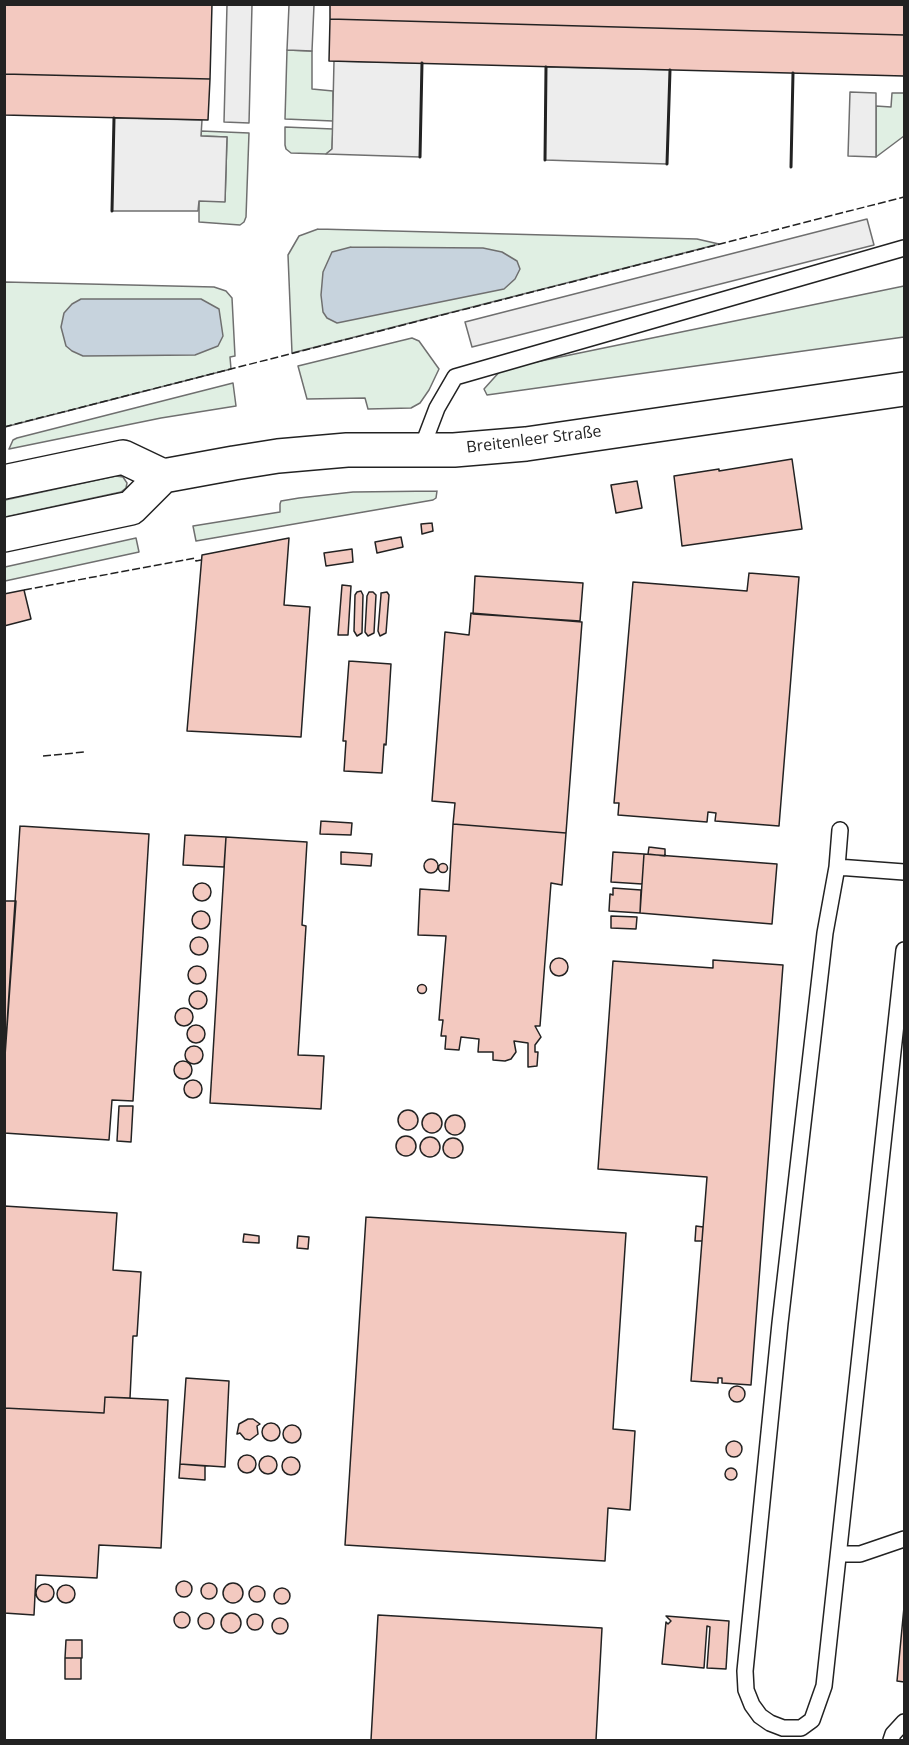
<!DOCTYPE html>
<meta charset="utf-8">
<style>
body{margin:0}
#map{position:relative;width:909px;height:1745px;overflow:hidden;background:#fff;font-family:"Open Sans",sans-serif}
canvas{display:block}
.frame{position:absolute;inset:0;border:6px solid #222;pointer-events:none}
</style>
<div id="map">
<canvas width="909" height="1745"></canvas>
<div class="frame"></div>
</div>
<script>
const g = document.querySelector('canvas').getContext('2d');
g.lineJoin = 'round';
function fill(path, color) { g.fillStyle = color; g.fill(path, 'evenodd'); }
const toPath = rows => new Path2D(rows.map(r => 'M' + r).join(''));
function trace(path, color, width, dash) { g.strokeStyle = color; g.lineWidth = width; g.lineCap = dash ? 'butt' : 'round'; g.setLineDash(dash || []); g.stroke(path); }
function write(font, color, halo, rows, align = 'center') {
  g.font = font + ' "Open Sans",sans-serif'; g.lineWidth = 4.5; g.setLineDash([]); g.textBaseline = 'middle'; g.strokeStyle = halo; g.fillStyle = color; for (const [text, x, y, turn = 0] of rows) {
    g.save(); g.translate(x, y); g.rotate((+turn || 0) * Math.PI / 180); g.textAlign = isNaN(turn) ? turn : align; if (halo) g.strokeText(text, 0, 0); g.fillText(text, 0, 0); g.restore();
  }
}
const green = toPath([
 [287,50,312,51,312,89,333,91,333,121,285,119,287,50],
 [892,93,904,93,904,136,876,157,876,106,891,107,892,93],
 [285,127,333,129,332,149,326,154,291,153,286,149,285,145,285,127],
 [201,131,249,133,246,217,244,222,240,225,199,222,199,201,225,201,227,137,201,136,201,131],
 [318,229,697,239,719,244,292,353,288,255,299,236,318,229],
 [5,282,214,287,226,291,232,298,235,356,230,357,231,369,5,427,5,282],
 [904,286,904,337,487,395,484,389,502,369,904,286],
 [412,338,419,341,439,369,429,390,420,403,411,408,368,409,365,398,307,399,298,366,412,338],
 [233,383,236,406,161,418,9,449,13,440,17,438,233,383],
 [116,476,123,477,127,483,126,488,121,492,5,517,5,500,116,476],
 [437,491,436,498,433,500,196,541,193,526,280,512,280,504,281,501,299,498,353,492,437,491],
 [136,538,139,552,5,581,5,567,136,538]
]);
fill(green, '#e0efe3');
trace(green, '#6f6f6f', 1.5);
const parking = toPath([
 [227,5,252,5,249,123,224,122,227,5],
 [289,5,314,5,312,51,287,50,289,5],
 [334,61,422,63,420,157,326,154,332,149,334,61],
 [546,67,670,70,667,164,545,160,546,67],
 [850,92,876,93,876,157,848,156,850,92],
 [114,118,202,120,201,136,227,137,225,202,199,201,198,211,112,211,114,118],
 [867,219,874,245,472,347,465,322,867,219]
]);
fill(parking, '#ededed');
trace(parking, '#6f6f6f', 1.5);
const water = toPath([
 [351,247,483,248,502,252,517,261,520,269,515,279,504,289,337,323,327,318,323,312,321,295,323,272,332,252,351,247],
 [81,299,201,299,219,309,223,336,218,346,195,355,83,356,72,351,66,346,61,327,64,313,72,304,81,299]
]);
fill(water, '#c7d3dd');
trace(water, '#6f6f6f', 1.5);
const building = toPath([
 [4,4,212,4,210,79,4,74,4,4],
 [330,4,904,4,904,35,330,19,330,4],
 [330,19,904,35,904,76,329,61,330,19],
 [4,74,210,79,208,120,4,115,4,74],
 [792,459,802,529,682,546,674,476,719,469,719,471,792,459],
 [637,481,642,508,616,513,611,485,637,481],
 [432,523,433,531,422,534,421,524,432,523],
 [401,537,403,547,377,553,375,542,401,537],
 [289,538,284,605,310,607,301,737,187,731,202,555,289,538],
 [352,549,353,562,326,566,324,553,352,549],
 [749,573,799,577,779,826,715,821,716,813,708,812,707,822,618,815,619,803,614,803,633,582,747,591,749,573],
 [475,576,583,583,580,621,473,614,475,576],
 [342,585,351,586,348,635,338,635,342,585],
 [24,590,31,619,4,626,4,594,24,590],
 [361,591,363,595,362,633,357,636,354,631,355,595,357,592,361,591],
 [369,592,373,592,376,595,374,633,368,636,365,632,367,596,369,592],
 [387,592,389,595,386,633,380,636,378,631,381,595,381,593,387,592],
 [471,613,582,622,566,833,453,824,455,803,432,801,445,632,469,635,471,613],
 [349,661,391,664,386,745,384,744,382,773,344,771,346,741,343,741,349,661],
 [321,821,352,823,351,835,320,834,321,821],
 [453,824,566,833,562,885,551,883,540,1026,535,1026,541,1037,535,1045,535,1052,538,1052,537,1066,528,1067,528,1043,514,1041,516,1052,511,1059,505,1061,493,1060,493,1052,478,1052,479,1039,461,1037,459,1050,445,1049,446,1036,441,1036,443,1020,439,1020,446,936,418,935,420,889,449,891,453,824],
 [20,826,149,834,133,1101,112,1100,109,1140,4,1133,4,1070,20,826],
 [185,835,226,837,224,867,183,865,185,835],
 [226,837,307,842,302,925,306,926,298,1055,324,1056,321,1109,210,1103,226,837],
 [649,847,665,849,665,856,648,854,649,847],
 [341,852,372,854,371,866,341,864,341,852],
 [613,852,644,854,642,884,611,882,613,852],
 [644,854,777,864,772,924,640,913,644,854],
 '424 866a7 7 0 1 1 14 0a7 7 0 1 1-14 0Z',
 '438.5 868a4.5 4.5 0 1 1 9 0a4.5 4.5 0 1 1-9 0Z',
 '193 892a9 9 0 1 1 18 0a9 9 0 1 1-18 0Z',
 [613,888,641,890,640,913,609,911,610,894,613,895,613,888],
 [4,901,16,901,4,1070,4,901],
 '192 920a9 9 0 1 1 18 0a9 9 0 1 1-18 0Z',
 [611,916,637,917,636,929,611,928,611,916],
 '190 946a9 9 0 1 1 18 0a9 9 0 1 1-18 0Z',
 '550 967a9 9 0 1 1 18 0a9 9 0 1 1-18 0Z',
 [713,960,783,965,751,1385,722,1383,722,1378,718,1378,718,1383,691,1381,707,1177,598,1169,613,961,713,968,713,960],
 '188 975a9 9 0 1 1 18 0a9 9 0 1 1-18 0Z',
 '417.5 989a4.5 4.5 0 1 1 9 0a4.5 4.5 0 1 1-9 0Z',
 '189 1000a9 9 0 1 1 18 0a9 9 0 1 1-18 0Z',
 '175 1017a9 9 0 1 1 18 0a9 9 0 1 1-18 0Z',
 '187 1034a9 9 0 1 1 18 0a9 9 0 1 1-18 0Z',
 '185 1055a9 9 0 1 1 18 0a9 9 0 1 1-18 0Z',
 '174 1070a9 9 0 1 1 18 0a9 9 0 1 1-18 0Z',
 '184 1089a9 9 0 1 1 18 0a9 9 0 1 1-18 0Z',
 [119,1106,133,1106,131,1142,117,1141,119,1106],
 '398 1120a10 10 0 1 1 20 0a10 10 0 1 1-20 0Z',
 '422 1123a10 10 0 1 1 20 0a10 10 0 1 1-20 0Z',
 '445 1125a10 10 0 1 1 20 0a10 10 0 1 1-20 0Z',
 '396 1146a10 10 0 1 1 20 0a10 10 0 1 1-20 0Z',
 '420 1147a10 10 0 1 1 20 0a10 10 0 1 1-20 0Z',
 '443 1148a10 10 0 1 1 20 0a10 10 0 1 1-20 0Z',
 [4,1206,117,1213,113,1270,141,1272,137,1336,133,1336,130,1398,105,1397,104,1413,4,1408,4,1206],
 [366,1217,626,1233,613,1429,635,1431,630,1510,608,1508,605,1561,345,1545,366,1217],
 [696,1226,703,1227,702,1241,695,1241,696,1226],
 [244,1234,259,1236,259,1243,243,1242,244,1234],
 [298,1236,309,1237,308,1249,297,1248,298,1236],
 [186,1378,229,1381,225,1467,180,1464,186,1378],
 '729 1394a8 8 0 1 1 16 0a8 8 0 1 1-16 0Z',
 [105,1397,168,1400,161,1548,99,1545,97,1578,36,1575,34,1615,4,1613,4,1408,104,1413,105,1397],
 [248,1419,253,1419,260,1424,257,1426,258,1434,250,1440,245,1439,240,1433,237,1434,239,1424,248,1419],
 '262 1432a9 9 0 1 1 18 0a9 9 0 1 1-18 0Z',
 '283 1434a9 9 0 1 1 18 0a9 9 0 1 1-18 0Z',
 '726 1449a8 8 0 1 1 16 0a8 8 0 1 1-16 0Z',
 '238 1464a9 9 0 1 1 18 0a9 9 0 1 1-18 0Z',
 '259 1465a9 9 0 1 1 18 0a9 9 0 1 1-18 0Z',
 '282 1466a9 9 0 1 1 18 0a9 9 0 1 1-18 0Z',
 [180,1464,205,1466,205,1480,179,1478,180,1464],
 '725 1474a6 6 0 1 1 12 0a6 6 0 1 1-12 0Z',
 '176 1589a8 8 0 1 1 16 0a8 8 0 1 1-16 0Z',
 '223 1593a10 10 0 1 1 20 0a10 10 0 1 1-20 0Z',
 '201 1591a8 8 0 1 1 16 0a8 8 0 1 1-16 0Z',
 '36 1593a9 9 0 1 1 18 0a9 9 0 1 1-18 0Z',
 '57 1594a9 9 0 1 1 18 0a9 9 0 1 1-18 0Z',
 '249 1594a8 8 0 1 1 16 0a8 8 0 1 1-16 0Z',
 '274 1596a8 8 0 1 1 16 0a8 8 0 1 1-16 0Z',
 [904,1607,904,1682,897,1681,904,1607],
 '174 1620a8 8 0 1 1 16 0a8 8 0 1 1-16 0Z',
 '198 1621a8 8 0 1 1 16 0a8 8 0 1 1-16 0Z',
 '221 1623a10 10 0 1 1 20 0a10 10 0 1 1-20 0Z',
 '247 1622a8 8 0 1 1 16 0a8 8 0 1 1-16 0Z',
 [378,1615,602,1628,596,1740,371,1740,378,1615],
 [666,1616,729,1621,726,1669,707,1668,710,1627,707,1626,704,1668,662,1664,666,1622,668,1624,671,1621,666,1616],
 '272 1626a8 8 0 1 1 16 0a8 8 0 1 1-16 0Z',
 [66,1640,82,1640,82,1658,65,1658,66,1640],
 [65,1658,81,1658,81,1679,65,1679,65,1658]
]);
fill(building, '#f3c9c0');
trace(building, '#222', 1.5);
const service = toPath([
 [421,450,437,408,455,377,904,248],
 [840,830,837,867,825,933,780,1323,745,1671,746,1690,752,1705,760,1716,770,1723,783,1728,801,1728,812,1720,824,1686,904,950],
 [837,867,904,872],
 [839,1554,860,1554,904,1539],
 [891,1740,893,1734,904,1722]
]);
const secondary = toPath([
 [4,482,123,457,163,476],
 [4,535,131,508,163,476,234,463,278,456,347,450,454,450,526,444,904,389]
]);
trace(service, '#222', 18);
trace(secondary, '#222', 36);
trace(service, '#fff', 15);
trace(secondary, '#fff', 33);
trace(toPath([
 [4,427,904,197],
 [24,590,195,558,196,561,201,560],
 [43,756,85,752]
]), '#222', 1.5, [8, 3]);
trace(toPath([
 [420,157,422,63],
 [545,160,546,67],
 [667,164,670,70],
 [791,167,793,73],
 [112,211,114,118]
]), '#222', 3);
write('16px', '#222', '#fff', [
 ["Breitenleer Straße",534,440,-7]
]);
</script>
